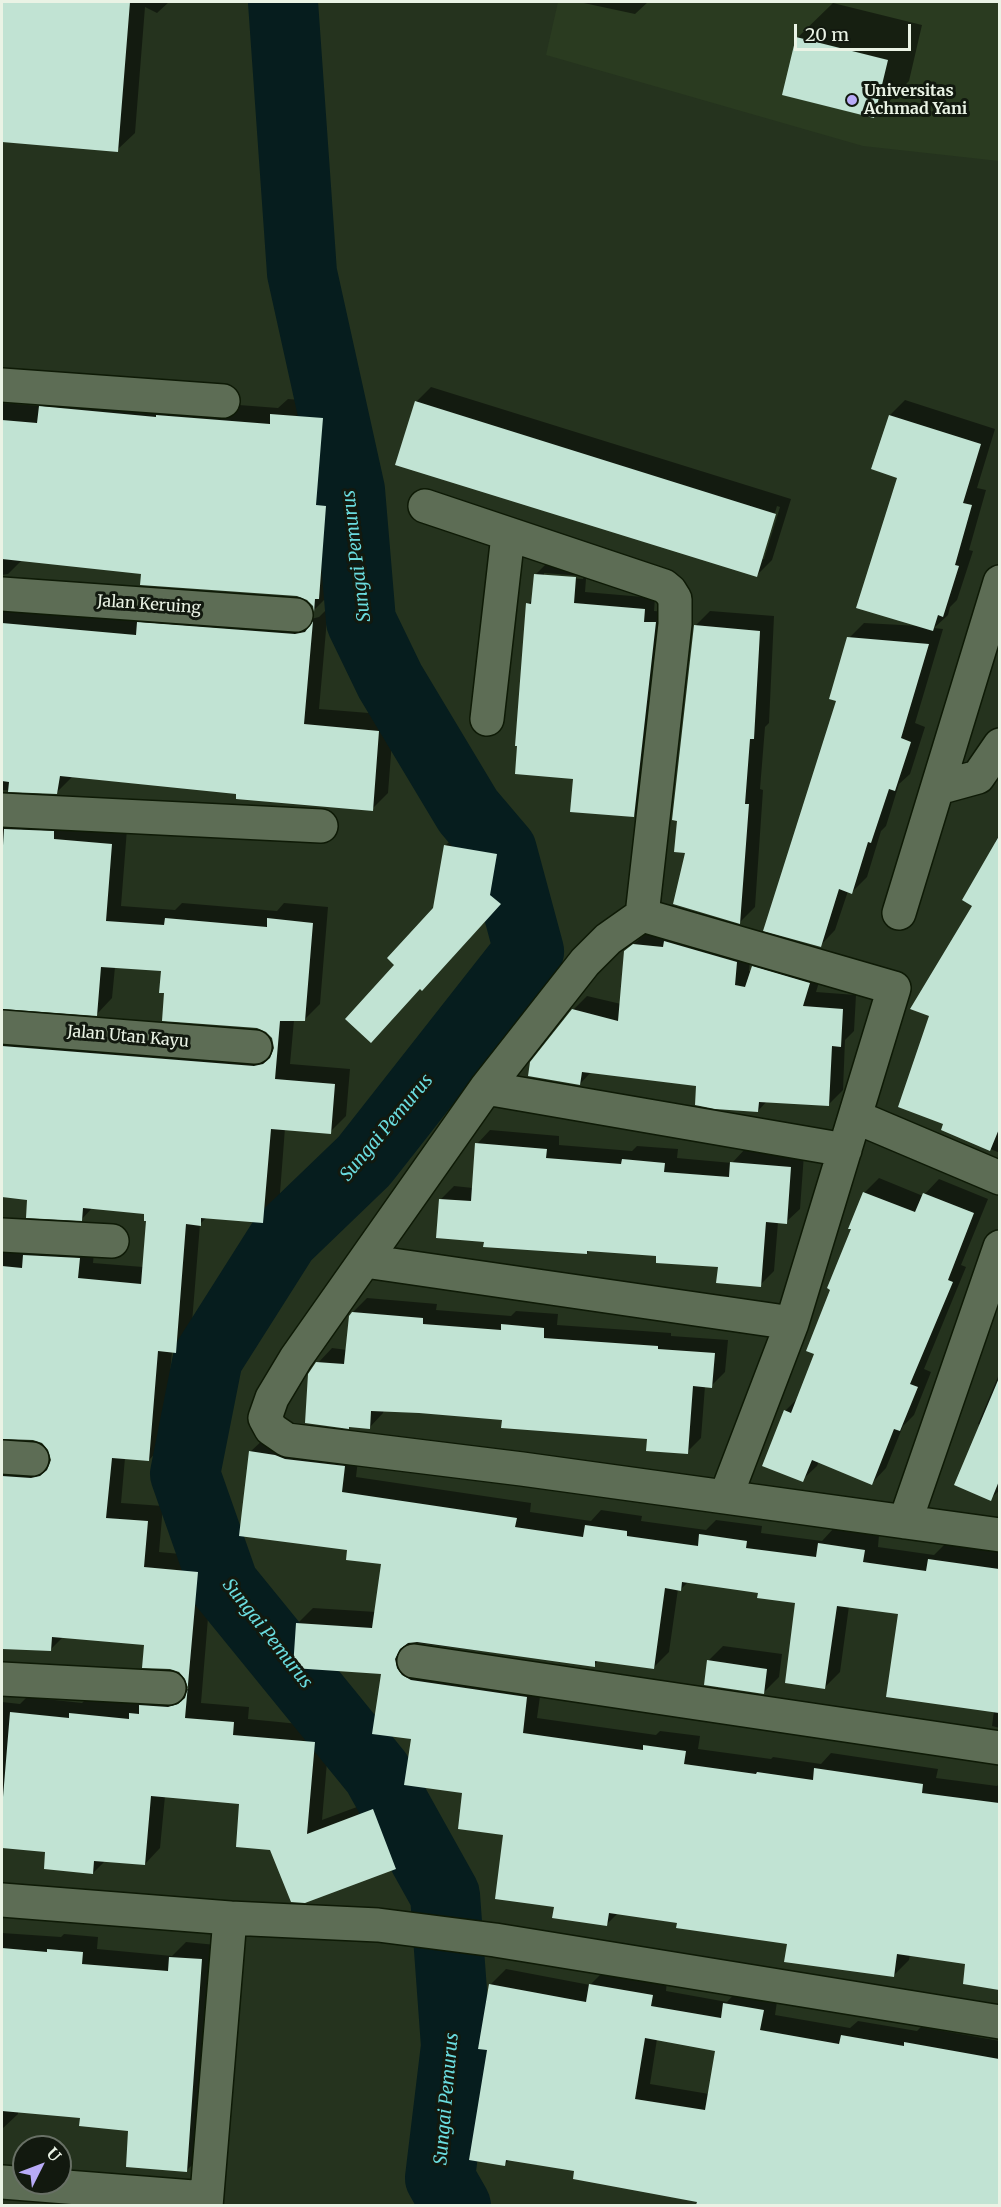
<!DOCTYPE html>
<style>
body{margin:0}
#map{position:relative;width:1001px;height:2207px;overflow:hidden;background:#25331e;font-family:Merriweather,serif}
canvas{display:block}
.frame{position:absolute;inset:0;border:3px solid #eaf3e5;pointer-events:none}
.north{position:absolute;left:12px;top:2135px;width:60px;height:60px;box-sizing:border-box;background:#12190f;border:2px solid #687065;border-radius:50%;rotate:48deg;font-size:16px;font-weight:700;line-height:24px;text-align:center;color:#eaf3e5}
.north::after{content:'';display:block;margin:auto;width:21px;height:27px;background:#b8abf7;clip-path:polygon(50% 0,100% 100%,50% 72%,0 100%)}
.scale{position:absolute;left:794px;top:24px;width:117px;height:27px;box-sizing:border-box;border:3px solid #eaf3e5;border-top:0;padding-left:8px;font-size:18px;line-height:21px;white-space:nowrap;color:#eaf3e5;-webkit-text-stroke:4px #12190f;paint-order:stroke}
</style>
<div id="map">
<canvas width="1001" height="2207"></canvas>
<div class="frame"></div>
<div class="north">U</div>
<div class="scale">20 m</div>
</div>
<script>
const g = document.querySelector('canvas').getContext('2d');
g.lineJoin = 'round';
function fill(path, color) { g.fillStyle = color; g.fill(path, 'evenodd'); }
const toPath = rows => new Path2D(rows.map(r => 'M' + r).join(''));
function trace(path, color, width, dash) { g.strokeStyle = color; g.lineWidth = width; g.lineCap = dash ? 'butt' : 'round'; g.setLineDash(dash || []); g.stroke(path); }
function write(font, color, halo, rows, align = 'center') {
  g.font = font + ' Merriweather,serif'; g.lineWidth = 6; g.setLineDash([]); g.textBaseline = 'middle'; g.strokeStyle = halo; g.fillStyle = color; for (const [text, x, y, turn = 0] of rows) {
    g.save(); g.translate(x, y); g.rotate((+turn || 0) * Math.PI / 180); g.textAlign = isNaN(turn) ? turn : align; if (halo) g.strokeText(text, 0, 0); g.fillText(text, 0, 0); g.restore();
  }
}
fill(toPath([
 [558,2,999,2,999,161,863,146,546,55]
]), '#2a3b20');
fill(toPath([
 [2,2,169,2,157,13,145,7,135,133,117,150,2,140],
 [579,2,648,2,635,14],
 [833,3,922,25,909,81,874,117,797,38],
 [431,387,791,499,772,560,757,575,416,402],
 [777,506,780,507,764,559,761,559],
 [56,391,278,408,288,399,338,403,331,490,341,491,334,582,330,586,329,595,315,609,308,599,298,595,143,572,23,559,8,574,2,575,2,403,41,406],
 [905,400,995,429,977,488,986,490,969,550,973,551,957,600,950,607,948,615,934,628,943,629,915,723,925,727,910,774,899,784,886,826,881,831,867,877,852,892,848,891,835,930,820,946,838,700,849,638,864,623,920,626,890,415],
 [547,563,587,566,585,592,655,598,654,611,667,612,645,804,634,816,575,778,528,604,533,599,535,575],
 [544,573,584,576,583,579,544,576],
 [2,588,311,619,319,617,328,608,319,709,394,715,388,793,372,809,238,793,72,777,57,792,2,790],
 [710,611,774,616,769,723,765,727,760,789,763,790,755,907,740,922,686,852,695,626],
 [2,804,127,829,121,906,175,910,182,903,277,911,284,903,328,907,320,1004,304,1020,294,1020,290,1064,350,1069,346,1116,330,1132,285,1128,279,1206,263,1222,207,1217,200,1224,191,1335,175,1351,172,1351,164,1444,149,1460,125,1458,121,1503,163,1506,159,1552,213,1557,201,1703,249,1707,248,1719,330,1727,322,1820,389,1795,411,1852,395,1868,271,1848,241,1803,165,1796,160,1848,145,1864,105,1861,93,1873,47,1850,2,1846,2,1702,20,1704,27,1697,82,1703,87,1698,141,1703,157,1690,185,1692,189,1688,187,1679,181,1671,146,1644,64,1636,51,1649,2,1647,2,1450,47,1463,52,1462,50,1451,44,1443,34,1439,2,1437,2,1250,95,1243,93,1263,143,1267,147,1219,146,1212,93,1207,82,1219,29,1198,2,1196,2,1021,275,1050,274,1039,267,1031,166,992,162,970,115,967,112,998,97,1014,2,1007],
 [459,832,510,841,503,881,513,890,436,975,396,965,434,909,445,846],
 [1000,834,1000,998,953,1075,1000,1104,1000,1153,943,1129,974,906,997,843,995,842],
 [649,931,751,948,749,971,752,972,753,967,767,953,823,969,816,992,856,995,854,1031,845,1040,843,1090,829,1104,767,1101,758,1111,698,1084,591,1072,580,1084,573,1010,587,996,621,1004,625,951],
 [490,1130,559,1136,559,1145,632,1151,637,1146,678,1149,677,1158,732,1163,745,1149,804,1154,800,1209,786,1222,778,1222,774,1271,760,1285,719,1266,658,1255,590,1249,587,1253,485,1241,440,1200,454,1186,473,1188,477,1144],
 [879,1178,923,1196,939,1179,988,1199,961,1265,966,1267,924,1369,931,1372,914,1415,903,1426,886,1468,872,1483,819,1461,817,1466,802,1480,785,1411,798,1398,816,1353,864,1193],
 [367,1298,437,1304,436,1310,511,1316,516,1311,558,1314,557,1325,671,1333,671,1336,728,1340,725,1372,711,1386,705,1386,701,1438,687,1452,648,1438,504,1418,384,1410,383,1413,370,1427,318,1363,332,1348,347,1350,353,1312],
 [1000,1372,1000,1490,990,1499,981,1426,978,1424],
 [266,1437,359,1451,356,1477,531,1503,530,1512,591,1521,601,1510,642,1516,641,1521,706,1530,716,1520,762,1526,761,1533,822,1541,834,1528,879,1535,878,1547,934,1555,945,1544,1000,1551,1000,1728,992,1726,994,1711,900,1613,849,1606,840,1672,825,1687,797,1602,759,1592,688,1582,681,1589,678,1589,669,1652,653,1668,599,1660,594,1665,410,1642,411,1652,542,1682,537,1718,656,1735,660,1731,700,1736,698,1749,771,1759,773,1757,821,1764,831,1753,938,1769,936,1778,997,1786,1000,1783,1000,1990,964,1983,967,1962,910,1954,909,1960,894,1975,788,1942,618,1913,607,1924,555,1906,505,1833,412,1738,382,1673,297,1624,313,1608,376,1612,383,1563,349,1548,250,1452],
 [723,1646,782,1654,779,1677,764,1692,708,1661],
 [2,1933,61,1937,64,1934,98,1937,97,1949,172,1956,186,1942,216,1945,201,2156,186,2171,130,2130,82,2116,18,2111,18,2114,2,2129],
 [506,1969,590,1985,606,1969,667,1980,666,1991,727,2002,740,1988,778,1995,775,2015,850,2028,858,2021,917,2031,921,2027,1000,2041,1000,2206,698,2206,698,2201,576,2170,510,2159,504,2165,489,2049,491,1984],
 [657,2039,717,2050,709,2094,650,2084]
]), '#0007');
trace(toPath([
 [283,2,302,273,350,490,361,621,390,681,468,811,502,851,529,951,364,1161,284,1238,208,1358,185,1474,224,1585,377,1773,445,1895,456,2046,440,2178,456,2206]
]), '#061d1e', 70);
fill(toPath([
 [2,2,130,2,118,152,2,142],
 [796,37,888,60,874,118,782,95],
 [415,401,776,514,757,577,395,465],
 [39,406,156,417,156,415,270,424,270,414,323,418,316,505,326,506,319,599,315,599,314,612,313,606,307,600,297,596,140,585,141,574,2,559,2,420,37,423],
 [889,415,981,444,963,503,972,505,955,565,959,566,943,617,938,615,933,631,856,608,897,478,871,469],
 [534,574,576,577,574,603,645,609,644,622,656,622,634,817,570,812,573,779,515,774,517,746,515,746,526,603,531,604],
 [313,621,304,724,379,731,373,811,236,799,236,794,60,776,57,794,8,792,9,782,2,781,2,623,136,635,137,622,295,634,305,632],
 [694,625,760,631,754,739,750,739,745,804,749,804,740,924,673,904,685,853,674,852,677,821,672,820],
 [847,637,929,644,901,738,911,742,895,791,889,789,871,843,868,842,852,894,839,889,821,947,763,931,836,701,829,699],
 [4,829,54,831,54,839,112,844,106,921,164,925,165,918,267,927,267,918,313,923,305,1021,280,1021,275,1079,335,1084,331,1134,271,1129,263,1223,201,1218,201,1226,186,1224,176,1353,158,1351,149,1461,112,1458,106,1518,148,1521,144,1567,198,1572,185,1718,234,1722,233,1735,315,1742,307,1834,373,1809,396,1869,305,1903,291,1902,270,1850,236,1847,239,1804,151,1796,145,1865,94,1861,93,1874,44,1869,45,1852,2,1848,2,1796,3,1797,10,1712,69,1718,69,1713,129,1719,129,1713,139,1714,139,1705,168,1707,178,1704,185,1698,188,1688,185,1679,179,1672,170,1669,142,1668,144,1645,52,1637,51,1651,2,1649,2,1476,31,1478,40,1476,47,1470,51,1460,48,1450,42,1443,33,1440,2,1439,2,1266,22,1268,23,1255,80,1258,78,1278,141,1284,146,1221,144,1221,144,1214,83,1208,82,1221,26,1218,27,1200,2,1197,2,1046,254,1066,263,1064,270,1058,274,1048,272,1038,266,1032,257,1028,162,1021,164,993,159,993,161,971,101,967,97,1016,2,1009,2,862],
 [999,836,999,1129,990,1151,941,1130,943,1124,898,1107,929,1016,910,1009,972,906,962,900],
 [444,845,497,854,490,895,501,904,422,991,420,989,371,1043,345,1019,394,965,387,958,433,908],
 [664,941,737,962,735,985,745,987,752,966,810,983,803,1006,843,1009,841,1047,832,1046,829,1106,759,1102,758,1112,715,1109,695,1105,696,1086,582,1072,580,1085,528,1076,530,1062,572,1009,618,1021,624,951,633,944,663,947],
 [475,1143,547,1149,546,1158,621,1164,622,1159,665,1163,664,1172,729,1177,730,1162,791,1167,787,1224,766,1222,761,1287,716,1283,718,1267,656,1263,656,1256,587,1251,587,1254,483,1247,484,1242,436,1238,439,1199,471,1201],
 [863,1192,915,1212,923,1193,974,1213,948,1280,953,1282,910,1384,918,1387,900,1431,894,1429,872,1485,812,1460,803,1482,762,1466,784,1410,791,1413,814,1354,806,1351,830,1290,827,1288,851,1229,848,1229],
 [352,1312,423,1318,423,1324,501,1330,501,1324,544,1328,544,1338,658,1346,658,1349,715,1353,712,1388,693,1386,688,1454,646,1451,647,1439,501,1428,502,1420,419,1413,371,1411,370,1429,349,1427,349,1429,305,1423,308,1374,316,1362,344,1364,349,1316],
 [999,1378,999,1481,991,1501,954,1485],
 [249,1451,275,1455,285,1459,345,1466,342,1492,517,1518,515,1527,583,1537,585,1525,627,1531,627,1536,698,1546,699,1534,747,1541,746,1548,816,1557,818,1543,865,1550,863,1562,926,1571,928,1559,999,1569,999,1713,886,1697,898,1614,837,1606,825,1689,785,1683,795,1603,757,1598,758,1593,682,1582,681,1591,665,1588,654,1669,595,1661,595,1667,417,1642,408,1643,400,1649,395,1659,397,1668,402,1675,411,1680,527,1697,523,1733,643,1750,643,1745,686,1751,684,1764,756,1774,757,1772,813,1780,814,1768,923,1784,922,1793,999,1803,999,1990,963,1984,965,1964,897,1954,894,1977,784,1962,787,1944,676,1928,677,1923,609,1913,607,1926,552,1918,554,1907,495,1899,503,1835,458,1829,462,1793,404,1785,411,1739,372,1734,381,1674,293,1668,296,1623,372,1628,381,1564,346,1560,347,1550,239,1536],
 [707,1660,767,1669,764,1694,704,1685],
 [2,1948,47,1952,47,1949,83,1952,82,1964,168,1971,169,1957,202,1959,187,2172,126,2167,128,2131,79,2126,80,2118,2,2111],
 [489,1984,586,2002,589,1984,653,1995,651,2006,721,2018,723,2003,764,2010,760,2030,839,2044,841,2035,904,2046,904,2042,999,2059,999,2205,696,2205,697,2202,573,2179,574,2171,506,2160,505,2166,469,2160,487,2050,478,2049],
 [645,2038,715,2051,705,2110,635,2099]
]), '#c1e3d3');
const minor = toPath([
 [2,385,223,401],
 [425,506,664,586,670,591,675,599,675,624,642,915],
 [2,594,296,615],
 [487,719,508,535],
 [938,788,978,777,1000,745],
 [2,810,321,826],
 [899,913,1000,582],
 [2,1027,255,1047],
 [486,1088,845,1150],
 [856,1117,1000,1178],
 [2,1235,112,1241],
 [365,1261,792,1323],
 [2,1457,32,1459],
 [726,1496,792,1323,894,988,642,915,608,939,585,962,486,1088,296,1358,272,1398,265,1418,271,1429,287,1440,522,1469,1000,1535],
 [905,1522,1000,1247],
 [414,1661,1000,1748],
 [2,1679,169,1688],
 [2,1900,230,1918,378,1925,495,1940,1000,2022],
 [2,2182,206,2198],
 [206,2206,230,1918]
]);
trace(minor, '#0e1a06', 36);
trace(minor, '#5d6d55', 33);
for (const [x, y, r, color] of [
 [852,100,6,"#b8abf7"]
]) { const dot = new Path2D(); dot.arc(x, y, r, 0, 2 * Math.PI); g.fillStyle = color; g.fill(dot); trace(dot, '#12190f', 2); }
write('bold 16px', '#eaf3e5', '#12190f', [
 ["Universitas",864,91],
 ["Achmad Yani",864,109]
], 'left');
write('16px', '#eaf3e5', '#12190f', [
 ["Jalan Keruing",149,605,4],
 ["Jalan Utan Kayu",128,1037,5]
]);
write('italic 18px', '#6adcdf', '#12190f', [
 ["Sungai Pemurus",357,556,-97],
 ["Sungai Pemurus",387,1128,-50],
 ["Sungai Pemurus",267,1634,52],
 ["Sungai Pemurus",447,2099,-85]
]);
</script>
